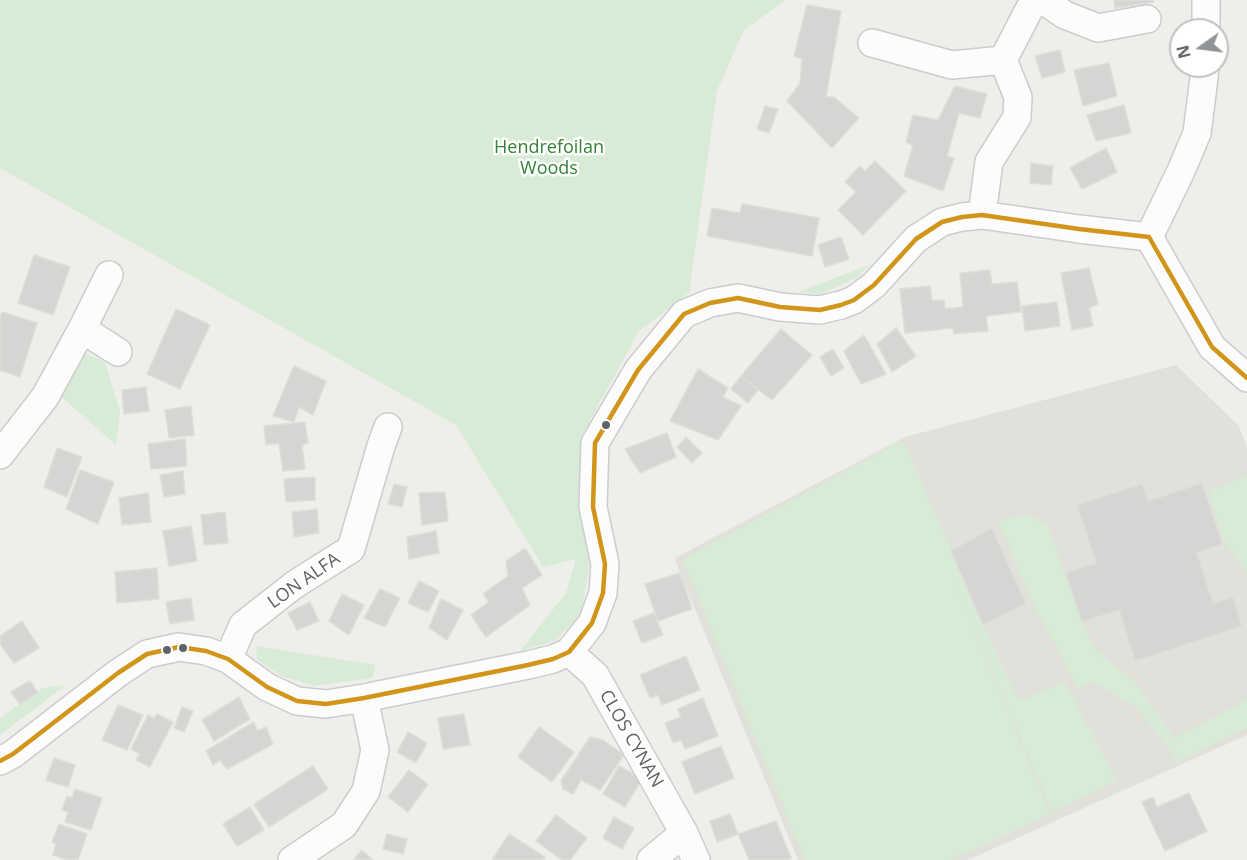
<!DOCTYPE html>
<style>
body{margin:0}
#map{position:relative;width:1247px;height:860px;overflow:hidden;background:#efeeea;font-family:"Open Sans",sans-serif}
canvas{display:block}
.north{position:absolute;left:1169px;top:18px;width:60px;height:60px;box-sizing:border-box;background:#fff;border:2px solid #bfc1c3;border-radius:50%;rotate:256deg;font-size:16px;font-weight:700;line-height:24px;text-align:center;color:#5f6368}
.north::after{content:'';display:block;margin:auto;width:21px;height:27px;background:#919496;clip-path:polygon(50% 0,100% 100%,50% 72%,0 100%)}
</style>
<div id="map">
<canvas width="1247" height="860"></canvas>
<div class="north">N</div>
</div>
<script>
const g = document.querySelector('canvas').getContext('2d');
g.lineJoin = 'round';
function fill(path, color) { g.fillStyle = color; g.fill(path, 'evenodd'); }
const toPath = rows => new Path2D(rows.map(r => 'M' + r).join(''));
function trace(path, color, width, dash) { g.strokeStyle = color; g.lineWidth = width; g.lineCap = dash ? 'butt' : 'round'; g.setLineDash(dash || []); g.stroke(path); }
function write(font, color, halo, rows, align = 'center') {
  g.font = font + ' "Open Sans",sans-serif'; g.lineWidth = 5; g.setLineDash([]); g.textBaseline = 'middle'; g.strokeStyle = halo; g.fillStyle = color; for (const [text, x, y, turn = 0] of rows) {
    g.save(); g.translate(x, y); g.rotate((+turn || 0) * Math.PI / 180); g.textAlign = isNaN(turn) ? turn : align; if (halo) g.strokeText(text, 0, 0); g.fillText(text, 0, 0); g.restore();
  }
}
fill(toPath([
 [1176,365,1239,426,1247,448,1247,735,968,860,798,860,680,573,675,558,905,437]
]), '#e2e0da');
fill(toPath([
 [0,0,786,0,744,30,717,91,689,293,639,331,581,437,589,567,581,616,554,641,520,651,566,593,576,559,543,567,456,425,0,168],
 [872,264,856,278,821,294,798,292],
 [84,353,105,362,120,411,116,445,56,392],
 [896,442,905,443,983,625,1019,702,1064,681,1117,781,1052,812,953,578,1050,814,951,860,805,860,683,559,876,455],
 [1247,476,1247,572,1223,539,1209,491],
 [1028,514,1047,524,1082,622,1096,650,1136,683,1174,738,1247,700,1247,728,1178,762,1165,742,1138,709,1093,681,1078,689,1032,601,998,520],
 [256,646,376,665,372,678,315,686,282,676,257,660],
 [66,685,0,735,0,718,42,688]
]), '#d8ebd6');
const building = toPath([
 [1114,0,1153,0,1154,2,1115,8,1114,0],
 [807,5,841,11,826,97,834,97,859,118,832,148,787,101,800,83,802,59,794,56,807,5],
 [1060,50,1065,72,1042,78,1035,56,1060,50],
 [1109,63,1117,96,1083,106,1074,70,1109,63],
 [955,86,987,94,980,118,959,113,947,156,954,158,943,191,904,176,913,146,906,142,913,115,938,120,955,86],
 [1124,105,1131,133,1096,141,1087,115,1124,105],
 [765,106,778,109,769,133,757,129,765,106],
 [1106,148,1117,172,1082,189,1070,168,1106,148],
 [875,161,906,191,863,235,838,210,856,192,845,182,860,166,865,171,875,161],
 [1031,163,1053,166,1051,185,1030,183,1031,163],
 [742,204,819,218,812,256,707,236,712,208,740,213,742,204],
 [841,237,849,259,825,267,818,245,841,237],
 [34,255,70,267,53,315,18,303,34,255],
 [1089,268,1098,304,1089,308,1093,326,1072,330,1061,273,1089,268],
 [990,270,992,284,1017,282,1021,312,986,316,988,331,954,334,953,328,905,333,900,289,930,286,932,301,944,300,945,309,963,307,960,273,990,270],
 [1057,302,1060,326,1025,331,1022,306,1057,302],
 [176,309,210,325,180,389,147,374,176,309],
 [2,312,37,323,20,377,0,370,0,318,2,312],
 [896,328,916,356,892,372,877,344,896,328],
 [781,329,812,355,772,400,741,376,781,329],
 [864,335,886,374,861,384,844,351,864,335],
 [833,349,844,368,831,376,820,357,833,349],
 [294,366,326,381,313,415,299,407,294,422,273,416,294,366],
 [698,369,728,388,723,397,741,406,718,440,670,421,698,369],
 [741,376,758,390,748,403,731,389,741,376],
 [146,387,149,411,124,414,122,390,146,387],
 [191,406,194,435,169,438,165,410,191,406],
 [305,422,308,443,302,445,305,469,283,471,279,443,266,445,264,426,305,422],
 [667,433,676,457,640,473,625,449,667,433],
 [686,437,702,453,692,463,677,447,686,437],
 [185,439,187,466,151,469,148,444,185,439],
 [57,448,82,457,67,497,44,487,57,448],
 [80,470,114,482,98,524,66,509,80,470],
 [183,471,185,494,164,497,160,475,183,471],
 [315,477,315,500,286,502,284,479,315,477],
 [1202,483,1222,544,1197,553,1213,603,1233,597,1242,626,1135,661,1119,610,1082,622,1066,573,1096,563,1077,505,1142,484,1148,501,1202,483],
 [394,484,407,487,402,507,388,504,394,484],
 [445,492,448,521,422,525,419,493,445,492],
 [148,493,151,522,122,525,119,498,148,493],
 [317,509,319,533,294,537,292,512,317,509],
 [225,512,228,543,204,545,201,515,225,512],
 [191,526,197,561,169,566,163,531,191,526],
 [992,528,1026,604,983,625,951,551,992,528],
 [436,531,439,553,409,559,407,537,436,531],
 [525,548,542,575,522,588,530,605,486,637,471,615,489,602,483,594,508,576,506,561,525,548],
 [157,568,159,599,117,603,115,572,157,568],
 [680,573,692,609,658,621,645,584,680,573],
 [419,581,439,591,428,612,408,603,419,581],
 [380,589,400,598,385,627,364,618,380,589],
 [342,594,364,605,349,635,329,621,342,594],
 [191,598,194,620,170,624,166,602,191,598],
 [441,599,463,610,447,640,429,628,441,599],
 [310,602,319,621,297,630,288,613,310,602],
 [654,613,663,635,642,643,633,621,654,613],
 [22,621,39,648,14,663,0,644,0,636,22,621],
 [686,656,700,690,662,705,658,695,650,698,640,675,686,656],
 [30,681,38,693,20,704,11,692,30,681],
 [239,697,250,719,214,741,202,720,239,697],
 [703,698,718,736,685,749,681,740,673,743,665,723,681,717,678,709,703,698],
 [118,705,143,715,127,750,102,740,118,705],
 [182,707,193,711,184,732,174,728,182,707],
 [157,714,173,722,150,767,136,760,140,754,131,749,148,715,154,718,157,714],
 [464,714,470,745,443,749,438,718,464,714],
 [254,722,257,731,266,727,273,744,227,769,220,760,213,765,206,751,254,722],
 [539,727,574,752,552,782,518,757,539,727],
 [408,732,427,743,416,763,397,752,408,732],
 [590,737,603,740,624,755,600,790,581,780,573,794,563,789,561,781,590,737],
 [721,746,734,778,695,794,682,762,721,746],
 [54,758,75,765,68,787,46,780,54,758],
 [313,766,328,789,269,827,254,804,313,766],
 [619,766,642,779,625,807,603,794,619,766],
 [409,770,428,784,408,812,388,797,409,770],
 [75,789,102,798,91,830,65,822,68,812,62,810,67,796,72,798,75,789],
 [1189,793,1207,831,1165,851,1142,802,1153,797,1157,807,1189,793],
 [250,807,264,830,237,846,223,824,250,807],
 [730,814,738,834,717,842,710,821,730,814],
 [556,815,587,838,570,860,562,860,536,841,556,815],
 [614,817,634,828,622,849,603,838,614,817],
 [776,821,791,858,786,860,749,860,738,834,776,821],
 [59,824,87,834,78,860,67,860,53,855,56,844,52,842,59,824],
 [387,834,407,839,403,854,383,849,387,834],
 [509,834,545,857,543,860,492,860,509,834],
 [362,850,373,860,353,860,362,850]
]);
fill(building, '#d6d5d3');
trace(building, '#deddd9', 1.5);
const minor = toPath([
 [1043,0,1065,15,1098,28,1147,19],
 [1206,30,1206,0],
 [872,43,952,65,1003,60,1018,97,1017,117,989,162,982,215],
 [1003,60,1034,0],
 [1149,237,1181,171,1197,133,1204,78,1205,66],
 [82,329,118,352],
 [0,455,45,397,82,329,109,275],
 [569,652,595,675,684,833,696,860],
 [228,659,243,625,294,585,351,549,381,446,388,427],
 [0,761,13,754,118,673,147,654,179,647,206,651,228,659,267,687,297,701,326,704,364,698,528,665,553,659,569,652,592,623,603,593,605,564,593,507,595,443,638,370,684,314,710,303,738,298,780,307,820,310,841,305,854,300,874,285,916,239,942,222,962,217,982,215,1079,229,1149,237,1212,347,1247,378],
 [292,860,344,825,366,791,375,750,364,698],
 [651,860,684,833]
]);
trace(minor, '#cbcccc', 30);
trace(minor, '#fdfcfc', 27);
trace(toPath([
 [0,761,13,754,118,673,147,654,179,647,206,651,228,659,267,687,297,701,326,704,364,698,528,665,553,659,569,652,592,623,603,593,605,564,593,507,595,443,638,370,684,314,710,303,738,298,780,307,820,310,841,305,854,300,874,285,916,239,942,222,962,217,982,215,1079,229,1149,237,1212,347,1247,378]
]), '#d1951a', 4.5);
for (const [x, y, r, color] of [
 [606,425,5,"#5f6368"],
 [183,648,5,"#5f6368"],
 [167,650,5,"#5f6368"]
]) { const dot = new Path2D(); dot.arc(x, y, r, 0, 2 * Math.PI); g.fillStyle = color; g.fill(dot); trace(dot, '#fff', 2); }
write('18px', '#348238', '#fff', [
 ["Hendrefoilan",549,148],
 ["Woods",549,169]
]);
write('18px', '#5f6368', '#fff', [
 ["LON ALFA",304,581,-35],
 ["CLOS CYNAN",631,739,60]
]);
</script>
